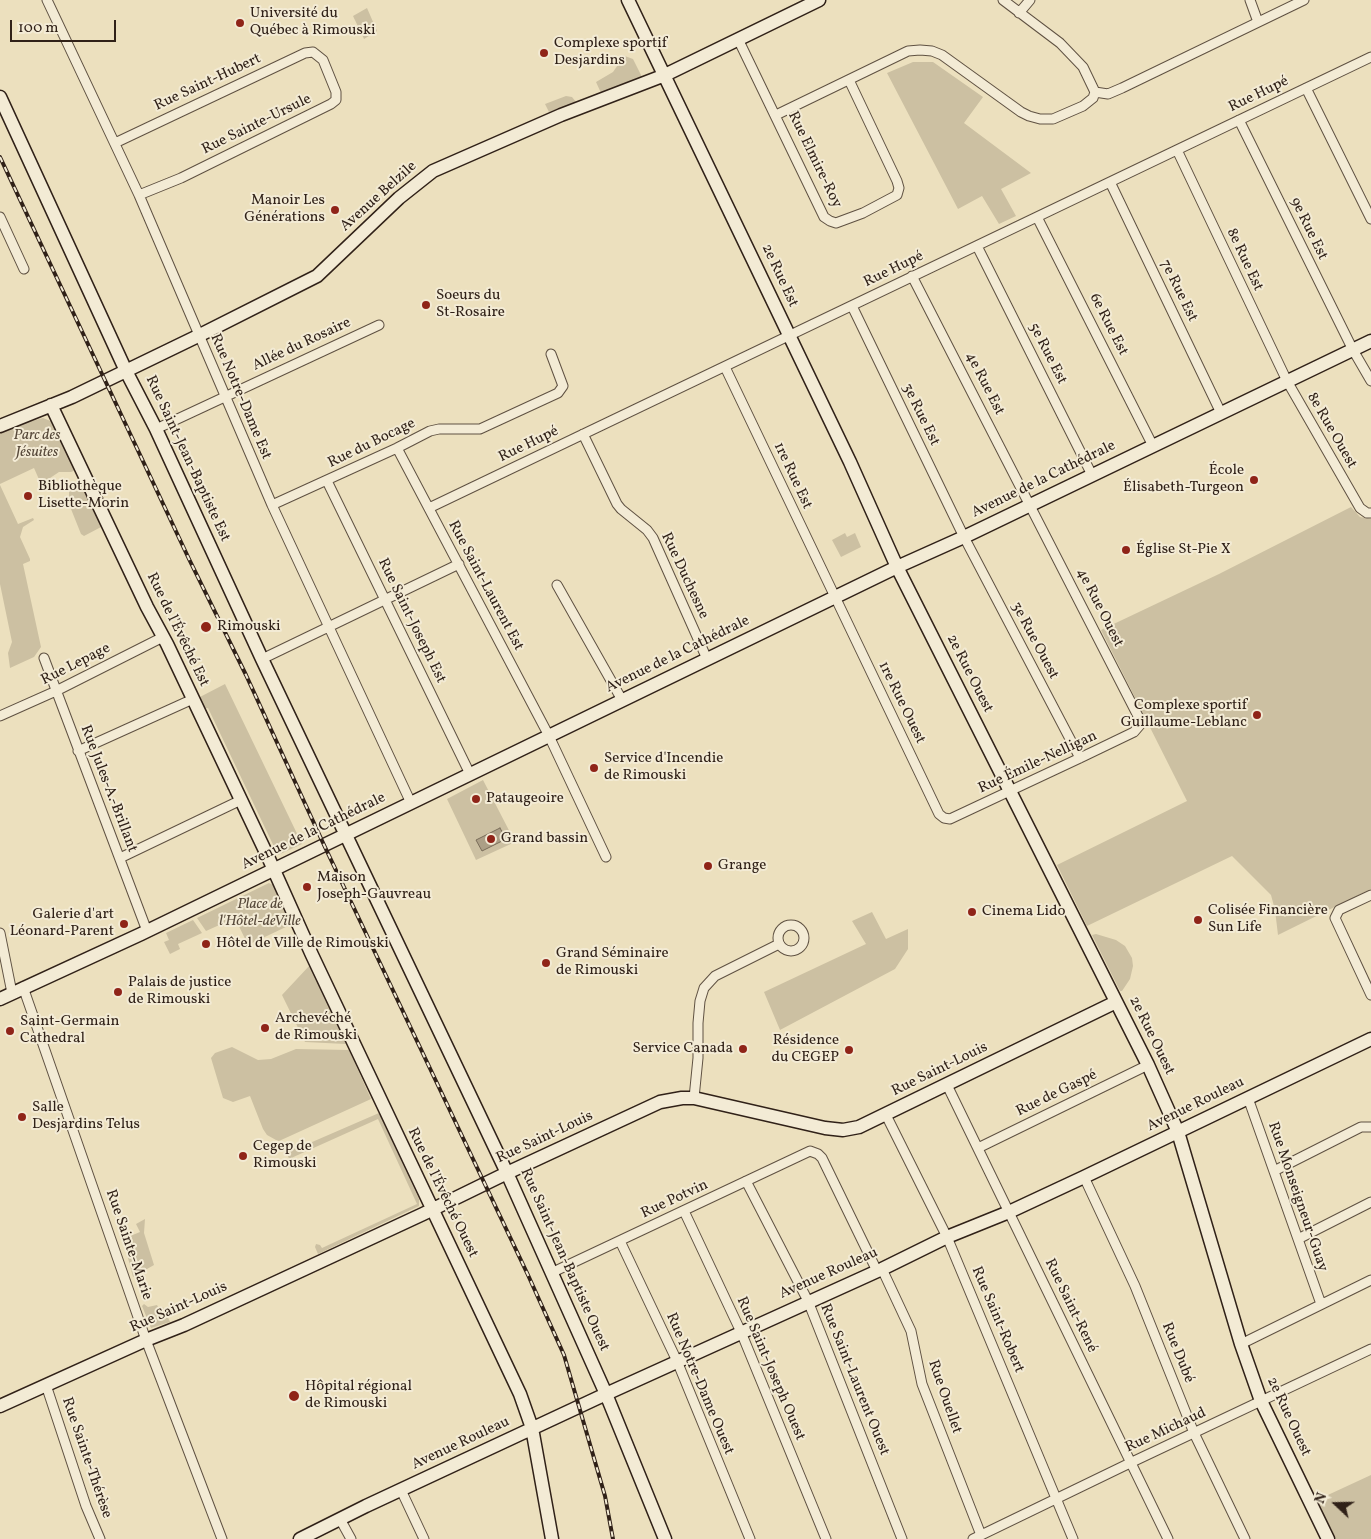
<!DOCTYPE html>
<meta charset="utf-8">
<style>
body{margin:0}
#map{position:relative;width:1371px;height:1539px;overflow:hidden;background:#ece0be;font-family:Vollkorn,serif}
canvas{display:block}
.north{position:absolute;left:1311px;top:1479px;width:50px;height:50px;-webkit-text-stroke:4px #f3ebd5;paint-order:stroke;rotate:291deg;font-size:14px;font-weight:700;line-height:20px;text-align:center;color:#302118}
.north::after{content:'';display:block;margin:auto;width:18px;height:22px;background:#302118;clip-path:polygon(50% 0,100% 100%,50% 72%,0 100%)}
.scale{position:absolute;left:10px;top:20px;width:106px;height:22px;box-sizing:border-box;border:2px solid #302118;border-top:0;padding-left:6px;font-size:15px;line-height:18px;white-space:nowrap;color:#302118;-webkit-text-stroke:4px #f3ebd5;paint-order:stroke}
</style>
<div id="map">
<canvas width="1371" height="1539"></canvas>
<div class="north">N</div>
<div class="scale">100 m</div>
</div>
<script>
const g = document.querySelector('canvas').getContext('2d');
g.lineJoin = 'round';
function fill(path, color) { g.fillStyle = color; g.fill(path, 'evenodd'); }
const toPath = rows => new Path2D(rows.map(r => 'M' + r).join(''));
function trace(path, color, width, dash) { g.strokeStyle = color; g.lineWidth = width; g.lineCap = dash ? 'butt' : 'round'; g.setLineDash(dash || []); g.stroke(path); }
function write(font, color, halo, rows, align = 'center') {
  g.font = font + ' Vollkorn,serif'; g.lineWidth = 4; g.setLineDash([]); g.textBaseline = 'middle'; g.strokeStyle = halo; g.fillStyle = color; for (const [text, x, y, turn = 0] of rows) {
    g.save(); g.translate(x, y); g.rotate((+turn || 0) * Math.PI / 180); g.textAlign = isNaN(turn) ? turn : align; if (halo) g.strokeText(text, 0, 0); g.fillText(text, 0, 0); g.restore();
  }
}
fill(toPath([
 [367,8,377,31,364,39,353,16],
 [622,55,633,59,642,77,601,93,596,82,613,72,620,62],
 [913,62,933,62,983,97,964,123,1031,173,1001,189,1016,216,999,224,982,196,958,209,887,73],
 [566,96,572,97,576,102,549,112,545,104],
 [43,418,53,422,76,470,71,472,59,472,41,484,34,468,0,484,0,432,13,426],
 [82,484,103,526,84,536,81,534,69,504,69,490],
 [0,485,18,524,33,518,34,520,23,527,20,537,30,559,30,561,23,564,41,647,34,657,10,668,8,653,12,642,0,584],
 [1351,507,1360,517,1371,519,1371,889,1278,935,1275,910,1271,895,1232,856,1087,926,1057,865,1187,801,1101,630,1219,574],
 [845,533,847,537,855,533,861,547,841,557,832,540],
 [225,684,302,844,278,855,208,708,204,709,198,698],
 [483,780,515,842,476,860,447,799],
 [269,883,273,885,290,925,248,945,235,918,206,931,197,918],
 [872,912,886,939,908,929,908,949,895,969,780,1030,764,992,866,944,852,921],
 [193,920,202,933,178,944,180,949,170,954,164,942,169,940,166,933],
 [1096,934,1116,940,1125,946,1132,958,1133,966,1130,979,1122,991,1120,991,1092,935],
 [310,965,346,1044,305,1042,282,995],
 [232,1047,258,1060,271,1059,296,1049,349,1050,371,1099,290,1136,279,1141,276,1140,267,1135,263,1129,250,1096,233,1102,223,1098,211,1058,215,1053],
 [379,1113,419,1199,419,1206,318,1254,315,1247,316,1244,320,1245,322,1248,417,1204,378,1119,289,1159,287,1153,293,1148,296,1149],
 [145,1219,144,1233,154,1265,133,1277,123,1239,140,1232,136,1224],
 [144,1304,148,1307,157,1305,159,1309,163,1307,170,1322,151,1328,142,1306],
 [1371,1475,1371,1539,1336,1539,1317,1500]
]), '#ccc0a2');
const water = toPath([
 [500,828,506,839,482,851,476,840,500,828]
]);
fill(water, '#ac9f86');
trace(water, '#7a6d5a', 1);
const street = toPath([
 [47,0,139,195,272,505,411,803],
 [1003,0,1060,43,1083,67,1095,92],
 [1250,0,1258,22],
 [1019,13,1030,0],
 [738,39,824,217,830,221,836,223,863,213,897,195,899,188,897,181,849,80],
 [1306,88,1371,219],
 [1095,92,1108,94,1122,88,1304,0],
 [776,115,908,51,920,50,932,51,942,55,1021,112,1029,116,1040,119,1053,119,1083,106,1093,98,1095,92],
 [1239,120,1353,350,1371,381],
 [115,143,305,53,313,52,323,60,336,92,336,100,331,104,181,178,139,195],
 [1177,150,1287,381,1360,508,1367,513,1371,513],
 [1110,182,1221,413],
 [0,217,24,269],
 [1037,217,1153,446],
 [977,246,1092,475],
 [852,306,964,537,1080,758],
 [725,367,939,814,944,818,950,819,1080,758,1134,732,1140,725,1139,718,912,276],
 [156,429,379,325],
 [583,434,617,504,621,509,647,530,653,538,707,659],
 [397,448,549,736,606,857],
 [327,481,470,774],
 [272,505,397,448,430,431,439,429,480,429,558,393,563,386,551,354],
 [429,508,1371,57],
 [557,585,622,700],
 [44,658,147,931],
 [262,659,459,564],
 [0,716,56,691,163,637],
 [78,751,193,699],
 [120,858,241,800],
 [1371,895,1339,910,1335,918,1371,995],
 '778 938a13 13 0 1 1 26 0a13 13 0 1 1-26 0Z',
 [0,933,12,993],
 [23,987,146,1340,222,1539],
 [947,1085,1168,1539],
 [694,1098,698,1058,698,1023,700,1001,704,988,715,976,779,944],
 [1248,1098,1321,1304],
 [886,1115,947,1237,1073,1539],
 [978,1148,1148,1065],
 [1274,1171,1361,1127,1371,1127],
 [1084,1177,1135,1286,1194,1433,1245,1539],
 [746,1181,808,1301,902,1539],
 [684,1211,741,1332,826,1539],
 [1298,1239,1371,1202],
 [620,1241,677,1361,750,1539],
 [882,1269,911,1331,922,1384,981,1535],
 [551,1273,810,1151,818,1154,822,1158,877,1271],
 [1241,1344,1371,1280],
 [46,1385,86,1506,100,1539],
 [401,1490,424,1539],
 [340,1519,351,1539],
 [973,1539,1130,1463,1371,1349]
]);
const secondary = toPath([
 [628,0,850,462,897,567,1148,1065,1178,1132,1241,1344,1261,1401,1328,1539],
 [0,97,126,371,156,429,262,659,507,1173,606,1394,665,1539],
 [51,405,147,607,167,644,269,859,312,955,520,1394,532,1428,552,1539],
 [0,426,72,397,198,336,317,276,399,198,433,171,561,115,665,75,819,0],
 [0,999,141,934,897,567,964,537,1371,341],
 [0,1406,146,1340,184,1325,423,1214,507,1173,660,1102,682,1098,694,1098,825,1128,843,1130,859,1127,1116,1002],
 [300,1539,366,1506,606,1394,882,1269,947,1237,1009,1212,1084,1177,1371,1039]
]);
trace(street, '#5f5142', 11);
trace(secondary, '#302118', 15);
trace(street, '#f3ebd5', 9);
trace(secondary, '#f3ebd5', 12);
const rail = toPath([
 [0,157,189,559,246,675,324,845,528,1275,564,1355,605,1496,613,1539]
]);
trace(rail, '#302118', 4);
trace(rail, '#f3ebd5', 2, [5.5]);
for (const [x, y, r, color] of [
 [240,23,5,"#8f2418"],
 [544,53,5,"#8f2418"],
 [335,210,5,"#8f2418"],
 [426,305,5,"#8f2418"],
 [1254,480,5,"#8f2418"],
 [28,496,5,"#8f2418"],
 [1126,550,5,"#8f2418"],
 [206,627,6,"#8f2418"],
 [1257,715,5,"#8f2418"],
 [594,768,5,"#8f2418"],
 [476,799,5,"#8f2418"],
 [491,839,5,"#8f2418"],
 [708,866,5,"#8f2418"],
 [307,887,5,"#8f2418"],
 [972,912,5,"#8f2418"],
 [1198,920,5,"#8f2418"],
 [124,924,5,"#8f2418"],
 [206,944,5,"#8f2418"],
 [546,963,5,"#8f2418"],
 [118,992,5,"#8f2418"],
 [265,1028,5,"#8f2418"],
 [10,1031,5,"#8f2418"],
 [743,1049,5,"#8f2418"],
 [849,1050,5,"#8f2418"],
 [22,1117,5,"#8f2418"],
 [243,1156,5,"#8f2418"],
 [294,1396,6,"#8f2418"]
]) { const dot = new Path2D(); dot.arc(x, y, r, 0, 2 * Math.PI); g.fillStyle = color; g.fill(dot); trace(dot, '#f3ebd5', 2); }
write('15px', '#302118', '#f3ebd5', [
 ["Université du",250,14],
 ["Québec à Rimouski",250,31],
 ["Complexe sportif",554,44],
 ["Desjardins",554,61],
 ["Manoir Les",325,201,"right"],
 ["Générations",325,218,"right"],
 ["Soeurs du",436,296],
 ["St-Rosaire",436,313],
 ["École",1244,471,"right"],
 ["Élisabeth-Turgeon",1244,488,"right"],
 ["Bibliothèque",38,487],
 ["Lisette-Morin",38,504],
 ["Église St-Pie X",1136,550],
 ["Rimouski",217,627],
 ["Complexe sportif",1247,706,"right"],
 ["Guillaume-Leblanc",1247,723,"right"],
 ["Service d'Incendie",604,759],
 ["de Rimouski",604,776],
 ["Pataugeoire",486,799],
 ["Grand bassin",501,839],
 ["Grange",718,866],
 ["Maison",317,878],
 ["Joseph-Gauvreau",317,895],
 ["Colisée Financière",1208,911],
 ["Sun Life",1208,928],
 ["Cinema Lido",982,912],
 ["Galerie d'art",114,915,"right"],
 ["Léonard-Parent",114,932,"right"],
 ["Hôtel de Ville de Rimouski",216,944],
 ["Grand Séminaire",556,954],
 ["de Rimouski",556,971],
 ["Palais de justice",128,983],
 ["de Rimouski",128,1000],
 ["Archevéché",275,1019],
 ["de Rimouski",275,1036],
 ["Saint-Germain",20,1022],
 ["Cathedral",20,1039],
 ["Résidence",839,1041,"right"],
 ["du CEGEP",839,1058,"right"],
 ["Service Canada",733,1049,"right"],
 ["Salle",32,1108],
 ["Desjardins Telus",32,1125],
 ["Cegep de",253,1147],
 ["Rimouski",253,1164],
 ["Hôpital régional",305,1387],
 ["de Rimouski",305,1404]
], 'left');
write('15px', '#302118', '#f3ebd5', [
 ["Rue Saint-Hubert",208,83,-25],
 ["Rue Hupé",1259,95,-26],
 ["Rue Sainte-Ursule",257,125,-26],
 ["Rue Elmire-Roy",814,160,64],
 ["Avenue Belzile",379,197,-42],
 ["9e Rue Est",1308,229,64],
 ["8e Rue Est",1244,260,65],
 ["Rue Hupé",894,270,-26],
 ["2e Rue Est",779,276,65],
 ["7e Rue Est",1178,291,64],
 ["6e Rue Est",1108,325,63],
 ["Allée du Rosaire",302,345,-25],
 ["5e Rue Est",1047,354,63],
 ["4e Rue Est",984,384,63],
 ["Rue Notre-Dame Est",240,397,67],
 ["3e Rue Est",920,415,64],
 ["8e Rue Ouest",1331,431,60],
 ["Rue du Bocage",372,444,-26],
 ["Rue Hupé",529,445,-26],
 ["Rue Saint-Jean-Baptiste Est",187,459,65],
 ["1re Rue Est",792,476,65],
 ["Avenue de la Cathédrale",1044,480,-26],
 ["Rue Duchesne",684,576,65],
 ["Rue Saint-Laurent Est",485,586,62],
 ["4e Rue Ouest",1099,608,63],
 ["Rue Saint-Joseph Est",411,621,64],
 ["Rue de l'Évêché Est",177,630,64],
 ["3e Rue Ouest",1034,641,62],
 ["Avenue de la Cathédrale",678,655,-26],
 ["Rue Lepage",76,665,-27],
 ["2e Rue Ouest",969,674,63],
 ["1re Rue Ouest",901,703,64],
 ["Rue Émile-Nelligan",1038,763,-25],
 ["Rue Jules-A.-Brillant",108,789,69],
 ["Avenue de la Cathédrale",314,832,-26],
 ["2e Rue Ouest",1151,1036,64],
 ["Rue Saint-Louis",940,1070,-26],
 ["Rue de Gaspé",1057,1094,-26],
 ["Avenue Rouleau",1196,1105,-26],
 ["Rue Saint-Louis",545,1138,-25],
 ["Rue de l'Évêché Ouest",442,1193,64],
 ["Rue Monseigneur-Guay",1297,1197,71],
 ["Rue Potvin",675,1200,-25],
 ["Rue Sainte-Marie",128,1245,71],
 ["Rue Saint-Jean-Baptiste Ouest",564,1260,66],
 ["Avenue Rouleau",829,1274,-24],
 ["Rue Saint-René",1070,1306,64],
 ["Rue Saint-Louis",179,1308,-24],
 ["Rue Saint-Robert",997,1320,67],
 ["Rue Dubé",1177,1353,68],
 ["Rue Saint-Joseph Ouest",770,1369,67],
 ["Rue Saint-Laurent Ouest",854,1380,68],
 ["Rue Notre-Dame Ouest",699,1384,67],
 ["Rue Ouellet",944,1397,71],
 ["2e Rue Ouest",1288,1417,65],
 ["Rue Michaud",1166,1431,-25],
 ["Avenue Rouleau",461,1444,-25],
 ["Rue Sainte-Thérèse",86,1458,71]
]);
write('italic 15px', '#57493a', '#f3ebd5', [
 ["Parc des",37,436],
 ["Jésuites",37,453],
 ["Place de",260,905],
 ["l'Hôtel-deVille",260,922]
]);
</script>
